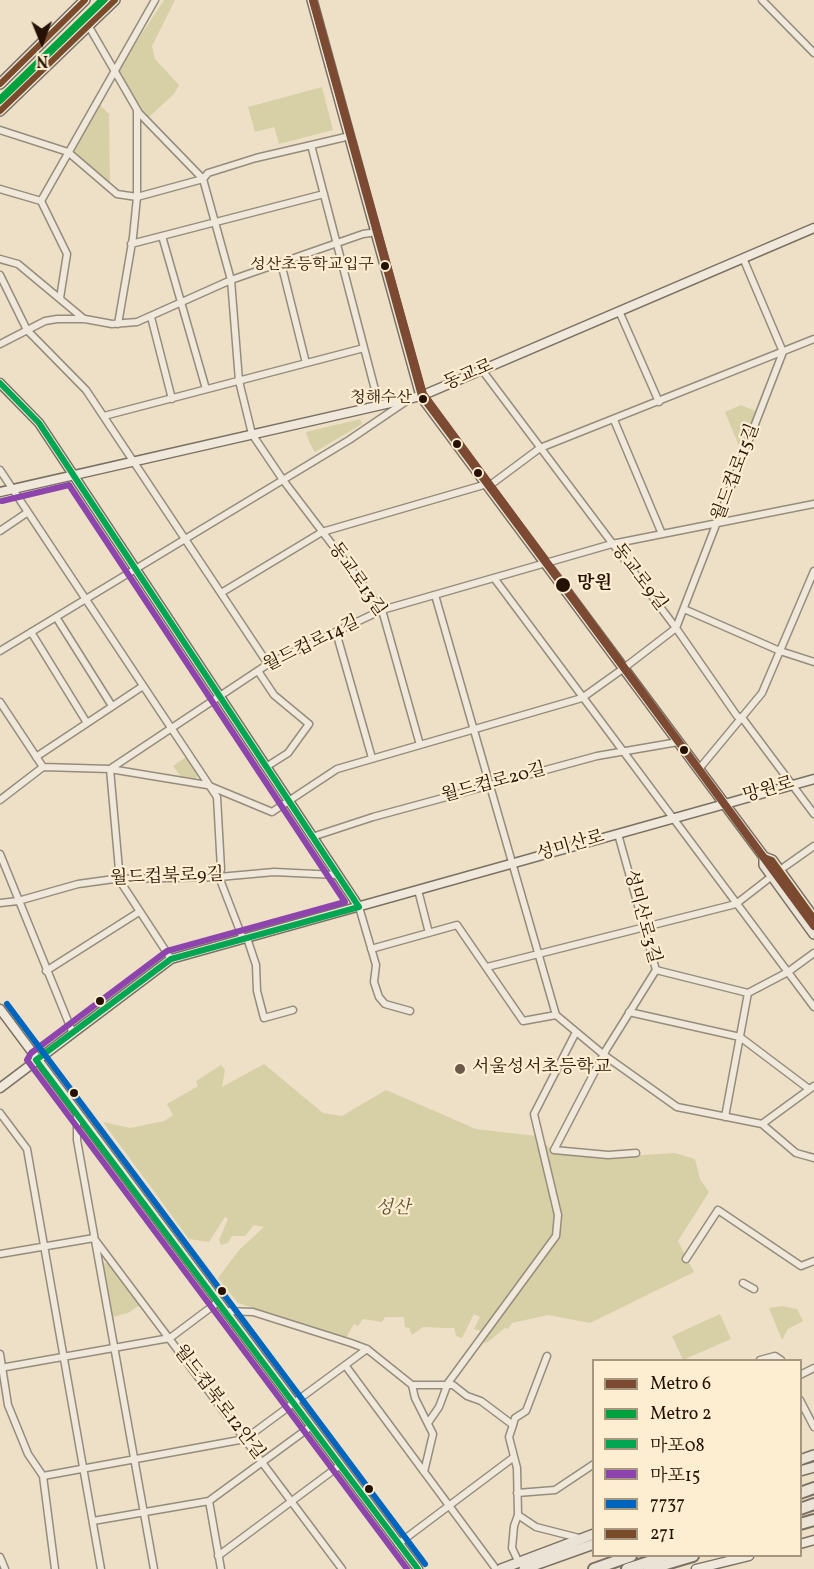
<!DOCTYPE html>
<meta charset="utf-8">
<style>
body{margin:0}
#map{position:relative;width:814px;height:1569px;overflow:hidden;background:#ede0c7;font-family:Vollkorn,"Noto Serif KR",serif}
canvas{display:block}
.legend{position:absolute;left:592px;top:1359px;width:210px;height:198px;box-sizing:border-box;background:#fdeed1;border:2px solid #a7967f;margin:0;padding:8px 10px;list-style:none;font-size:18px;color:#261204}
.legend li{display:flex;align-items:center;gap:12px;height:30px}
.legend b{width:30px;border:2px solid #a7967f}
.north{position:absolute;left:12px;top:12px;width:60px;height:60px;-webkit-text-stroke:4px #fdeed1;paint-order:stroke;rotate:179deg;font-size:16px;font-weight:700;line-height:24px;text-align:center;color:#261204}
.north::after{content:'';display:block;margin:auto;width:21px;height:27px;background:#261204;clip-path:polygon(50% 0,100% 100%,50% 72%,0 100%)}
</style>
<div id="map">
<canvas width="814" height="1569"></canvas>
<ul class="legend">
<li><b style="height:8px;background:#7c4932"></b>Metro 6</li>
<li><b style="height:8px;background:#00a23f"></b>Metro 2</li>
<li><b style="height:8px;background:#00a651"></b>마포08</li>
<li><b style="height:8px;background:#8e44ad"></b>마포15</li>
<li><b style="height:8px;background:#0065bd"></b>7737</li>
<li><b style="height:8px;background:#7a4b2a"></b>271</li>
</ul>
<div class="north">N</div>
</div>
<script>
const g = document.querySelector('canvas').getContext('2d');
g.lineJoin = 'round';
function fill(path, color) { g.fillStyle = color; g.fill(path, 'evenodd'); }
const toPath = rows => new Path2D(rows.map(r => 'M' + r).join(''));
function trace(path, color, width, dash) { g.strokeStyle = color; g.lineWidth = width; g.lineCap = dash ? 'butt' : 'round'; g.setLineDash(dash || []); g.stroke(path); }
function write(font, color, halo, rows, align = 'center') {
  g.font = font + ' Vollkorn,"Noto Serif KR",serif'; g.lineWidth = 4.5; g.setLineDash([]); g.textBaseline = 'middle'; g.strokeStyle = halo; g.fillStyle = color; for (const [text, x, y, turn = 0] of rows) {
    g.save(); g.translate(x, y); g.rotate((+turn || 0) * Math.PI / 180); g.textAlign = isNaN(turn) ? turn : align; if (halo) g.strokeText(text, 0, 0); g.fillText(text, 0, 0); g.restore();
  }
}
fill(toPath([
 [164,0,175,0,152,46,155,59,179,85,174,94,148,118,117,72],
 [322,87,333,130,279,144,274,127,255,132,248,107],
 [99,104,109,114,110,185,74,154,73,149],
 [741,405,758,412,744,446,739,446,725,412],
 [360,419,362,424,315,452,310,444,306,432],
 [186,757,198,775,195,780,181,777,173,766],
 [264,1064,323,1113,342,1116,386,1090,476,1129,536,1136,552,1150,607,1157,675,1153,695,1159,700,1179,709,1192,678,1241,694,1272,590,1323,548,1315,512,1323,508,1329,505,1328,488,1342,472,1345,481,1331,474,1329,480,1317,474,1314,462,1338,456,1336,454,1328,446,1328,423,1327,412,1335,409,1328,405,1327,404,1317,385,1317,382,1322,363,1319,358,1326,354,1324,346,1338,238,1303,218,1278,239,1250,264,1227,254,1225,245,1236,232,1236,228,1243,221,1245,219,1240,228,1219,225,1217,209,1242,189,1239,103,1122,130,1128,164,1121,173,1115,167,1104,198,1086,196,1081,221,1065,225,1070,222,1087],
 [108,1262,140,1305,128,1313,113,1317,103,1264],
 [782,1306,797,1309,803,1321,788,1329,782,1340,769,1308],
 [720,1314,731,1339,683,1360,672,1336]
]), '#d7d0a6');
fill(toPath([
 [610,1556,689,1556,658,1569,577,1569]
]), '#ede0c7');
const street = toPath([
 [762,0,814,53],
 [88,25,139,113,203,179,231,280,239,381,252,434,283,480,382,610,420,745],
 [0,130,68,152,117,194,137,197,203,179,208,173,256,158,350,136],
 [311,145,379,405],
 [0,189,41,201,67,254,60,298],
 [41,201,155,0],
 [162,236,206,389],
 [131,244,324,194],
 [0,259,18,264,84,319],
 [281,263,306,363],
 [0,275,27,330,86,390,268,664],
 [619,311,659,402],
 [151,317,172,399],
 [118,324,133,237,137,197,137,110],
 [0,344,45,321,57,319,85,319,112,324,137,322,231,280,363,234,377,232],
 [482,370,676,628,737,716,743,719,814,814],
 [104,416,364,348],
 [614,420,662,534],
 [0,470,217,797,221,869,219,877,243,939],
 [489,486,540,448,814,339],
 [0,531,28,512],
 [494,578,814,1007],
 [221,593,322,532,487,484],
 [435,595,556,1015,604,1055,677,1107,762,1124,814,1086],
 [684,609,780,651,814,662],
 [56,617,112,706],
 [31,632,87,723],
 [336,632,372,758],
 [0,651,349,440,408,400],
 [258,671,274,695,309,724,288,753,266,767],
 [0,702,43,767],
 [36,757,143,686],
 [110,769,268,664,382,610,612,544,814,504],
 [110,769,120,881,171,959],
 [699,769,762,693,814,571],
 [0,800,43,767,110,769,207,785,272,812,337,769,582,698,624,668,676,628,783,352,743,258],
 [618,834,656,970,606,1050,554,1150,608,1155,636,1153],
 [312,837,373,817,597,756,678,742],
 [0,854,72,1031],
 [780,870,814,846],
 [418,890,429,933],
 [0,903,18,901,78,884,114,879,219,877,274,872,337,875],
 [359,907,376,965,374,982,379,997,385,1004,410,1011],
 [247,938,256,965,257,991,264,1018,293,1010],
 [371,949,457,925,523,1021,556,1015],
 [487,967,736,904,772,876],
 [656,970,748,993],
 [46,971,139,912],
 [629,1012,740,1037,809,1089],
 [0,1113,27,1149,101,1569],
 [77,1113,77,1140,154,1569],
 [725,1117,748,993,788,972,814,953],
 [762,1124,796,1153,814,1158],
 [96,1241,342,1569],
 [0,1254,94,1238],
 [686,1259,718,1210,801,1266,814,1261],
 [743,1283,754,1289],
 [225,1311,253,1312,351,1343,367,1349,412,1385,415,1398,433,1434,424,1472],
 [0,1354,8,1405,28,1454,43,1476,55,1569],
 [760,1360,775,1356,781,1360],
 [345,1365,496,1569],
 [0,1368,170,1338,218,1302],
 [800,1375,814,1368],
 [412,1385,453,1385,467,1396,481,1401,513,1425,509,1437,517,1468,518,1515,514,1526,512,1548,519,1563],
 [800,1400,814,1427],
 [428,1423,439,1407,448,1383,556,1236,558,1215,534,1114,576,1032],
 [513,1425,515,1418,526,1411,547,1356],
 [43,1476,245,1439,367,1349],
 [517,1493,555,1490,594,1464],
 [209,1501,221,1569],
 [518,1515,536,1527,579,1538],
 [93,1521,209,1501,310,1427],
 [398,1544,514,1457],
 [218,1556,339,1466],
 [0,1557,5,1569]
]);
const secondary = toPath([
 [0,383,39,423,359,907],
 [0,492,421,396,814,228],
 [0,1009,418,1569],
 [0,1088,171,959,814,779],
 [800,1544,814,1540],
 [696,1569,749,1556]
]);
const primary = toPath([
 [312,0,421,396,764,857,764,865,814,934],
 [0,84,85,0],
 [0,111,115,0],
 [764,857,772,860,814,918],
 [800,1460,814,1455],
 [800,1471,814,1467],
 [501,1569,594,1534],
 [524,1569,594,1544]
]);
const highway = toPath([
 [800,1493,814,1488],
 [800,1509,814,1504],
 [800,1524,814,1520],
 [594,1569,631,1556],
 [627,1569,667,1556],
 [649,1569,693,1556]
]);
trace(street, '#968c7c', 9);
trace(secondary, '#7a7062', 11);
trace(primary, '#7a7062', 12);
trace(highway, '#7a7062', 14);
trace(street, '#efe8db', 6);
trace(secondary, '#efe8db', 8);
trace(primary, '#ebe4d6', 9);
trace(highway, '#ebe4d6', 10);
trace(toPath([
 [0,383,39,423,359,907,171,959,36,1060,418,1569]
]), '#00a651', 6);
trace(toPath([
 [2,501,69,485,345,902,167,951,31,1053,27,1060,407,1569]
]), '#8e44ad', 6);
trace(toPath([
 [7,1004,425,1564]
]), '#0065bd', 6);
trace(toPath([
 [312,0,421,396,724,804],
 [0,84,85,0],
 [0,111,115,0],
 [764,857,772,860,814,918]
]), '#7a4b2a', 6);
trace(toPath([
 [313,0,423,394,814,926]
]), '#7c4932', 8);
trace(toPath([
 [0,100,103,0]
]), '#00a23f', 8);
for (const [x, y, r, color] of [
 [385,266,5,"#261204"],
 [423,399,5,"#261204"],
 [457,444,5,"#261204"],
 [478,473,5,"#261204"],
 [563,585,8,"#261204"],
 [684,750,5,"#261204"],
 [100,1001,5,"#261204"],
 [460,1069,6,"#6c5a48"],
 [74,1093,5,"#261204"],
 [222,1291,5,"#261204"],
 [369,1489,5,"#261204"]
]) { const dot = new Path2D(); dot.arc(x, y, r, 0, 2 * Math.PI); g.fillStyle = color; g.fill(dot); trace(dot, '#fdeed1', 2); }
write('16px', '#261204', '#fdeed1', [
 ["성산초등학교입구",374,266],
 ["청해수산",412,399]
], 'right');
write('18px', '#261204', '#fdeed1', [
 ["동교로",469,376,-23],
 ["월드컵로15길",737,473,-69],
 ["동교로9길",638,578,53],
 ["동교로13길",356,580,55],
 ["월드컵로14길",312,645,-26],
 ["월드컵로20길",494,784,-15],
 ["망원로",769,791,-16],
 ["성미산로",571,847,-16],
 ["월드컵북로9길",167,878,-2],
 ["성미산로3길",641,917,75],
 ["월드컵북로12안길",218,1403,53]
]);
write('bold 18px', '#261204', '#fdeed1', [
 ["망원",577,585]
], 'left');
write('18px', '#261204', '#fdeed1', [
 ["서울성서초등학교",472,1069]
], 'left');
write('italic 18px', '#5e5033', '#fdeed1', [
 ["성산",393,1210]
]);
</script>
